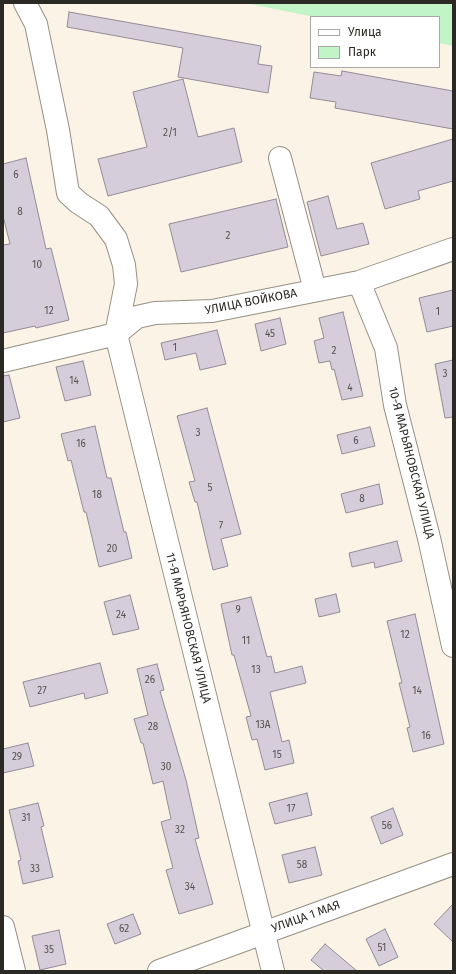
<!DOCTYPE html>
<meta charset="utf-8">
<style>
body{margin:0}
#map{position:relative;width:456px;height:974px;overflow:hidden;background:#faf3e6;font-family:"Fira Sans",sans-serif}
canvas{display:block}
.frame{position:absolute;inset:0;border:4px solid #2b2924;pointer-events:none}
.legend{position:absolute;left:310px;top:16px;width:130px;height:52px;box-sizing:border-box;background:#fff;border:1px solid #aaa9a7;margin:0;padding:5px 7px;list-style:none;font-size:12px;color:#2b2924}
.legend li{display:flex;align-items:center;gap:8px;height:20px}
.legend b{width:20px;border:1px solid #aaa9a7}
</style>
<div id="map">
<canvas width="456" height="974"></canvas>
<div class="frame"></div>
<ul class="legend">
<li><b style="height:5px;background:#fff"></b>Улица</li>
<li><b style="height:11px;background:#c1f5c7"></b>Парк</li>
</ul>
</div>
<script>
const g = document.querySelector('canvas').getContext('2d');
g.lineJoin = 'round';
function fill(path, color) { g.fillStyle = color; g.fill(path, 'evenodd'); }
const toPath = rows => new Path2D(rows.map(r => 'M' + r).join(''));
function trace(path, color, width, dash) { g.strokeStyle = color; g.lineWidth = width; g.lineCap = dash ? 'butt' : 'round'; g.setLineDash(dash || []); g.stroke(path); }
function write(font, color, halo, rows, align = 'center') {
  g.font = font + ' "Fira Sans",sans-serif'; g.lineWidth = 3.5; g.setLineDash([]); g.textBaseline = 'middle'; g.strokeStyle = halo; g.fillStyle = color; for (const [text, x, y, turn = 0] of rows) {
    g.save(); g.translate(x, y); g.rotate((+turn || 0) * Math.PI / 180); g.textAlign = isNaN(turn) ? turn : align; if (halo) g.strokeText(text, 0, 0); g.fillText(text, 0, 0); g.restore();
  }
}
fill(toPath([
 [246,3,453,3,453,46,439,43,439,17,314,17]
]), '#c1f5c7');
const building = toPath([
 [69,12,261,46,258,64,272,66,268,93,178,77,183,48,67,27,69,12],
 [342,71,453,91,453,129,335,108,336,102,310,98,314,72,341,76,342,71],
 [183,79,198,137,234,128,242,162,108,196,98,159,147,147,133,92,183,79],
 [453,139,453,181,418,191,420,199,385,209,371,163,453,139],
 [26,158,46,249,51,248,69,320,36,328,35,326,3,333,3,245,10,244,3,216,3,164,26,158],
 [328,196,337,229,363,223,369,244,321,256,307,202,328,196],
 [276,199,288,247,181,272,169,224,276,199],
 [453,290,453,326,427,332,419,298,453,290],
 [343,312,363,396,342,400,334,369,332,370,330,361,319,363,314,341,324,338,319,318,343,312],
 [280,318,286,344,261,351,255,324,280,318],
 [217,330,226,364,200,370,196,353,165,360,161,343,217,330],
 [453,360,453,417,445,418,435,364,453,360],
 [83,361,91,395,65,401,56,367,83,361],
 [9,375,20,418,3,422,3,376,9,375],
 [207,408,241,534,221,539,228,566,213,570,197,502,195,502,189,482,195,481,177,416,207,408],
 [95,426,107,478,111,478,124,532,126,532,132,558,99,567,86,512,84,512,71,460,68,461,61,434,95,426],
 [370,427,375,446,342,454,337,435,370,427],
 [379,484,383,504,346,513,341,494,379,484],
 [397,541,402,561,375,568,374,562,352,567,349,553,397,541],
 [336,594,340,612,319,617,315,599,336,594],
 [130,595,139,629,113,635,104,602,130,595],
 [251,597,267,657,271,656,275,673,302,666,306,683,270,692,282,742,289,740,294,763,265,770,257,739,252,740,246,717,251,716,234,655,232,655,221,604,251,597],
 [415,614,444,744,413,752,407,728,410,727,399,683,402,683,387,621,415,614],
 [100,663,108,693,85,699,84,693,30,707,23,682,100,663],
 [157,664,164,690,160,691,186,780,199,838,195,839,213,904,179,914,166,870,173,868,161,822,171,819,163,781,153,784,143,743,141,743,134,719,148,715,137,669,157,664],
 [28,743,34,766,3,773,3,749,28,743],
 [307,793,312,815,275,824,269,803,307,793],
 [38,803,44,826,41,827,53,877,23,884,18,861,21,860,9,810,38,803],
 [393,808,403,835,381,844,371,817,393,808],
 [315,847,322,875,289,883,282,855,315,847],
 [453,904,453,942,434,924,453,904],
 [133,914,141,934,115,944,107,924,133,914],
 [385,929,398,957,379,966,366,939,385,929],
 [59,930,66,964,40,970,32,936,59,930],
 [325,944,357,971,324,971,311,960,325,944]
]);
fill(building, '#d5cdd9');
trace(building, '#938b96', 1);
const minor = toPath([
 [25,3,36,24,58,130,68,193,79,203,99,216,116,239,124,265,126,284,116,334,273,971],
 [280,158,315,290],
 [359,282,386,348,395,405,429,538,453,646],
 [3,361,116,334,137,317,155,313,212,311,359,282,453,249],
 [3,927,14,971],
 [159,971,453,864]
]);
trace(minor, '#969084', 24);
trace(minor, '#fff', 22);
write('10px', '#565251', null, [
 ["2/1",170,133],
 ["6",16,175],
 ["8",20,212],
 ["2",228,236],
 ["10",37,265],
 ["12",49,311],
 ["1",438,312],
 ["45",270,334],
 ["1",175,348],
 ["2",334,351],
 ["3",445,374],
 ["14",74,381],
 ["4",350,388],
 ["3",198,433],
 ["6",356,441],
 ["16",81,444],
 ["5",210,488],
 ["18",97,495],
 ["8",362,499],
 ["7",221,526],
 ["20",112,549],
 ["9",238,610],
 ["24",121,615],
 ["12",405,635],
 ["11",246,641],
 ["13",256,670],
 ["26",150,680],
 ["27",42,691],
 ["14",417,691],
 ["13А",263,725],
 ["28",153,727],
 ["16",426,736],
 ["15",277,755],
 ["29",17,757],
 ["30",166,767],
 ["17",291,809],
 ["31",26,818],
 ["56",387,826],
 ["32",180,830],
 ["58",302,865],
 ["33",35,869],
 ["34",190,887],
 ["62",124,929],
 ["51",382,948],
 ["35",49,950]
]);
write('12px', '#2b2924', '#fff', [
 ["УЛИЦА ВОЙКОВА",251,302,-11],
 ["10-Я МАРЬЯНОВСКАЯ УЛИЦА",411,463,76],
 ["11-Я МАРЬЯНОВСКАЯ УЛИЦА",188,628,76],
 ["УЛИЦА 1 МАЯ",306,917,-20]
]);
</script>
